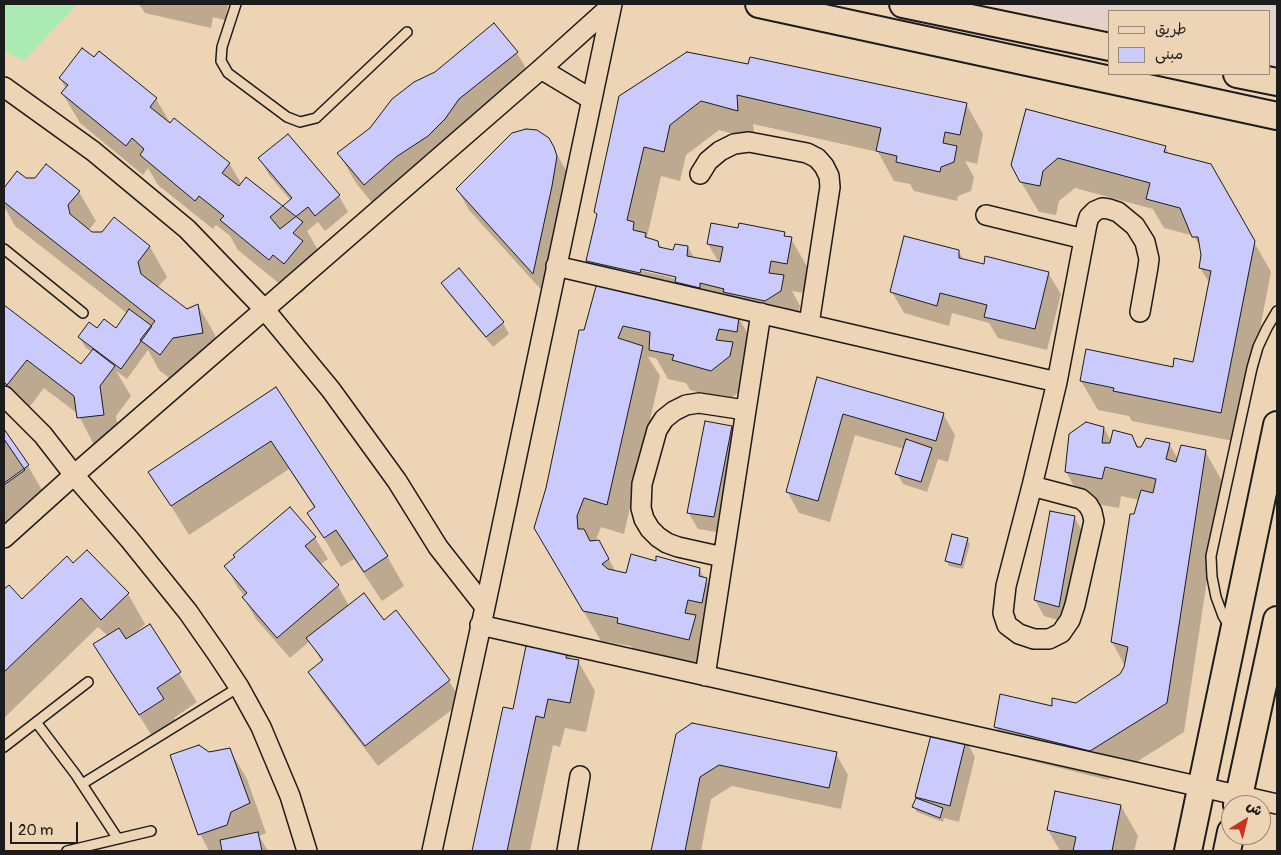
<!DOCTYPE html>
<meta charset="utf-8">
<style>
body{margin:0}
#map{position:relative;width:1281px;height:855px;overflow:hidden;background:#edd4b5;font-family:Pangolin,"Playpen Sans Arabic",sans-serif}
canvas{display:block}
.frame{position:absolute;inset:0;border:5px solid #1c1c1c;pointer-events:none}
.legend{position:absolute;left:1108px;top:10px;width:162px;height:65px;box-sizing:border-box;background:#edd4b5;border:1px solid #998a78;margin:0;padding:6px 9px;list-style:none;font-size:15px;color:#1c1c1c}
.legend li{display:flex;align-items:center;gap:10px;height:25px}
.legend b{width:25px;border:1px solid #998a78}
.north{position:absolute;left:1221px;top:795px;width:50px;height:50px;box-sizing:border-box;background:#edd4b5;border:1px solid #998a78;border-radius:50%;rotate:36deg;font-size:14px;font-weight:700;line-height:20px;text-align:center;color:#1c1c1c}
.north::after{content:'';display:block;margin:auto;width:18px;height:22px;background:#c8321e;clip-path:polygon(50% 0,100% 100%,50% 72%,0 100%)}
.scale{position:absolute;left:10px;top:822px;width:68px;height:22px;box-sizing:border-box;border:2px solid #1c1c1c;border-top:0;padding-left:6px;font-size:15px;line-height:18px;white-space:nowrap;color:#1c1c1c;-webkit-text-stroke:4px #edd4b5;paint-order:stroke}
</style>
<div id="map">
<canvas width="1281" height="855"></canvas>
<div class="frame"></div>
<ul class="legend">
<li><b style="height:6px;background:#edd4b5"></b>طريق</li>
<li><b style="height:14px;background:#cbcafd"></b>مبنى</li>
</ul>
<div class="north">ش</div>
<div class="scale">20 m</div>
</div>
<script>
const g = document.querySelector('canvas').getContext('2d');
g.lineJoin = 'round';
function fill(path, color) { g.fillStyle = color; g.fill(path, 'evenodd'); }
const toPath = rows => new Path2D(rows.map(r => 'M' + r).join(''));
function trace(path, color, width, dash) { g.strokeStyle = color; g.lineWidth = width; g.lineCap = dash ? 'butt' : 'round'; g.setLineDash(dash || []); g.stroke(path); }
fill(toPath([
 [991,4,1277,4,1277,66,1270,65,1270,11,1110,11,1110,30]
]), '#e3d1cb');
fill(toPath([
 [4,4,77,4,24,61,4,51]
]), '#aaebb3');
fill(toPath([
 [139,4,228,4,225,20,213,17,211,28,145,13],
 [517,53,534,82,445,166,413,186,381,214,356,183,339,154],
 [688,53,966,104,983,134,977,164,965,161,974,177,971,191,958,196,957,201,914,191,910,184,894,181,878,152,753,124,755,140,719,130,686,155,680,181,661,176,647,237,648,239,657,242,662,249,674,252,688,247,694,258,719,263,708,244,739,229,784,233,786,237,791,239,808,268,804,293,792,291,800,306,797,321,782,330,740,320,755,347,753,361,742,359,750,373,747,385,729,400,690,390,686,383,668,379,656,358,648,357,660,376,624,534,601,527,595,542,599,542,616,572,627,575,657,563,699,569,723,609,706,669,635,653,631,646,601,641,552,558,547,488,585,331,602,286,588,261,598,216,595,212],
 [635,267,677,276,677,279,635,269],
 [60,78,156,99,171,124,229,163,242,185,283,208,291,201,269,175,260,158,288,135,339,196,348,212,325,231,318,222,307,231,319,252,319,272,302,293,290,284,286,289,238,250,230,236,216,225,213,229,158,185,148,168,143,175,80,123,62,93,66,89],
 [1027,111,1165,147,1169,154,1210,165,1271,272,1238,442,1132,421,1129,416,1098,410,1081,381,1174,369,1194,363,1210,284,1200,268,1202,250,1194,236,1164,228,1153,209,1075,188,1059,201,1056,215,1039,212,1021,182],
 [1102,384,1121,388,1120,390,1102,386],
 [553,148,566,170,569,178,545,294,469,210,457,189],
 [17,173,26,179,79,192,96,221,88,231,91,234,103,234,114,219,150,247,167,277,157,288,187,311,198,305,215,335,219,363,190,367,177,384,159,370,148,350,127,379,116,371,131,396,116,416,120,444,95,447,78,414,44,388,24,414,4,397,4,306,81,366,92,352,86,348,79,337,97,330,116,329,128,314,15,226,4,206,4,190],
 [958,251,964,260,985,265,1048,273,1061,294,1047,350,998,338,989,323,952,313,949,326,904,313,892,292],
 [443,283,503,323,509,334,493,347,449,294],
 [818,379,943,414,955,435,948,462,938,459,927,492,903,484,897,473,904,449,855,435,830,522,799,513,787,491],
 [276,388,387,556,404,586,382,601,354,559,341,567,309,513,315,509,289,469,189,535,150,472],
 [732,427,741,443,723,533,698,529,688,512],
 [1104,428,1111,441,1132,436,1139,448,1169,444,1178,459,1205,451,1222,481,1184,732,1108,780,1012,756,995,726,1053,707,1077,705,1120,674,1125,666,1112,642,1139,500,1121,496,1119,508,1083,502,1066,472,1070,435],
 [1099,464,1119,469,1119,471,1098,467],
 [4,432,28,466,45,495,4,526],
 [290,508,315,538,328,559,320,565,338,586,349,606,384,621,396,612,449,681,462,702,378,766,322,693,309,672,322,662,310,641,290,658,256,619,243,597,245,596,238,588,226,567],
 [1074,517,1084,534,1068,623,1044,616,1035,600],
 [967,539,970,544,963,569,949,566,946,560],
 [73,564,128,594,145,624,134,634,135,635,149,625,197,702,174,718,180,729,157,744,95,645,108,636,98,627,4,718,4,591,9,586,22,601],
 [567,651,572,660,578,661,595,691,586,732,565,728,560,747,553,745,530,851,473,851,504,708,514,711],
 [677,734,836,754,848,775,841,809,732,786,711,799,701,851,652,851],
 [966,741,975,757,959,822,944,818,943,822,917,812,914,807,917,797],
 [230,750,247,779,266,833,259,836,268,851,209,851,200,834,172,756,209,754],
 [1121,806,1138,836,1134,851,1060,851,1048,830]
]), '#0003');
const building = toPath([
 [494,23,518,52,459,99,445,119,428,136,396,157,364,185,337,153,370,128,392,99,414,82,435,72,494,23],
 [82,48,94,57,99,51,157,98,150,107,170,123,174,118,230,163,222,173,239,186,246,177,303,222,293,233,303,241,284,264,273,255,269,260,220,220,224,216,199,196,195,201,140,155,144,149,132,138,126,146,61,93,68,85,59,78,82,48],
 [687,52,748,64,750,57,967,103,960,135,945,132,943,143,957,146,954,162,941,167,940,172,896,162,897,156,876,151,881,128,737,95,738,111,701,101,670,125,664,152,644,147,627,220,634,222,633,230,646,233,645,237,658,241,659,247,673,250,675,244,688,246,687,256,720,262,723,247,707,244,711,223,738,228,739,223,785,232,784,236,792,237,787,264,771,261,769,273,784,275,781,291,765,301,723,292,724,289,700,283,700,288,675,282,676,277,641,269,640,273,586,261,597,214,594,212,619,96,687,52],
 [1026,109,1166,146,1164,152,1211,164,1255,241,1221,413,1113,391,1114,388,1080,381,1086,349,1173,367,1174,358,1193,362,1211,271,1199,268,1201,255,1198,237,1192,237,1180,208,1146,199,1150,183,1058,158,1043,171,1040,186,1020,182,1011,165,1026,109],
 [526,129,537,130,549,138,554,147,557,156,552,186,533,274,456,189,512,133,526,129],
 [288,134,340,195,315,216,308,207,280,229,270,217,292,198,258,158,288,134],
 [46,164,80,191,68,205,70,214,92,232,102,232,114,217,150,246,138,262,141,274,187,309,198,304,203,333,173,338,160,355,140,340,155,321,4,202,4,188,17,171,26,178,35,178,46,164],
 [904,236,959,250,959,258,984,264,985,256,1049,272,1035,329,984,317,987,305,940,293,937,306,890,292,904,236],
 [459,268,504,322,486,337,441,283,459,268],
 [597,283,739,317,737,332,719,329,716,340,733,342,730,356,711,371,672,360,674,355,649,350,650,332,623,326,618,338,643,346,607,505,584,498,577,516,578,529,584,529,590,541,599,540,609,559,602,564,608,569,626,573,631,554,656,561,656,556,700,568,699,576,707,578,702,603,688,600,685,613,696,615,689,640,617,623,618,618,583,611,534,528,546,488,579,330,584,330,597,283],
 [4,305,81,364,93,349,115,366,100,386,104,415,77,418,74,396,27,360,7,385,4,382,4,305],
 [129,309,152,326,121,369,78,337,89,322,97,328,104,319,116,328,129,309],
 [817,377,944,413,936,441,843,414,818,501,786,492,817,377],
 [276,387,388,556,364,572,336,530,324,538,307,513,315,507,271,441,171,506,148,472,276,387],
 [705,421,732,426,714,517,687,513,705,421],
 [1086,422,1104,427,1102,443,1110,443,1113,430,1132,435,1137,447,1141,447,1146,438,1170,443,1166,459,1176,462,1181,445,1206,450,1167,703,1090,751,994,727,1000,694,1052,706,1052,698,1076,703,1120,674,1124,667,1128,647,1111,642,1130,514,1134,514,1141,490,1153,493,1156,479,1105,467,1102,479,1065,472,1069,434,1086,422],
 [4,429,29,465,4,483,4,429],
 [4,439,25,470,4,485,4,439],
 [906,439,932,448,921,482,895,474,906,439],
 [290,507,316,537,305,546,339,585,277,638,242,597,247,593,224,566,235,557,233,555,290,507],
 [1050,511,1075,516,1059,607,1034,600,1050,511],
 [952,534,968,538,961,565,945,561,952,534],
 [87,550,129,593,101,620,81,598,4,672,4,589,9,585,22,599,67,556,73,563,87,550],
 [364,593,384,620,396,610,450,680,365,746,308,672,323,660,306,638,364,593],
 [150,624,181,672,157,688,164,699,139,715,93,644,119,628,126,639,150,624],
 [534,643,567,650,566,658,579,660,570,703,548,699,544,718,536,716,507,851,472,851,503,707,513,709,526,646,533,647,534,643],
 [692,723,837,752,829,788,719,765,700,777,685,851,651,851,676,734,692,723],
 [932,731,966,740,950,806,915,797,932,731],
 [199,745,209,752,230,748,250,803,231,812,227,825,198,835,170,755,199,745],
 [1055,791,1121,805,1112,851,1073,851,1076,837,1047,830,1055,791],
 [916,798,943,808,940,818,912,807,916,798],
 [258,832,262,851,222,851,220,840,258,832]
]);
fill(building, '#cbcafd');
trace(building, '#1c1c1c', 1);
const service = toPath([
 [236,4,222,47,221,61,228,73,287,117,300,122,316,118,407,32],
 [4,249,83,313],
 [1230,627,1223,616,1216,597,1212,577,1211,556,1252,368,1258,347,1267,328,1277,311],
 [36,722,76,775,118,839],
 [4,747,88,682],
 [82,784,239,687],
 [67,851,151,831]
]);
const minor = toPath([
 [541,69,591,99],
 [4,87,93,151,187,229,265,310,331,390,397,481,438,547,485,607],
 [700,174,708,161,720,151,734,144,749,142,807,153,817,158,824,166,829,176,830,187,809,324],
 [986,215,1084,239],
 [556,266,1057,382],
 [4,396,43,435,74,475,130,540,188,612,218,655,239,687,261,727,290,796,307,851],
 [1032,486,1057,382,1087,224,1089,217,1095,211,1102,208,1109,209,1118,212,1135,226,1145,242,1149,259,1148,267,1140,312],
 [1032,486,1081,499,1088,505,1092,512,1094,521,1075,605,1070,620,1061,633,1049,639,1034,639,1019,634,1007,625,1003,613,1006,586,1032,486],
 [4,538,74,475,541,69,611,6],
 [723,557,678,547,667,543,658,537,650,529,644,519,641,508,642,484,657,430,664,419,674,411,686,405,699,403,745,410],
 [480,625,1277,804],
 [705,676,761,313],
 [432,851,485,607,612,4],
 [567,851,580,776]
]);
const secondary = toPath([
 [759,4,1277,116],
 [903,4,1110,47],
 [1237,74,1277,82],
 [1237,805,1277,620],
 [1188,851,1277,425],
 [1227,851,1231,832]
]);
trace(service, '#1c1c1c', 12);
trace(minor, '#1c1c1c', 22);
trace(secondary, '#1c1c1c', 30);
trace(service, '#edd4b5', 9);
trace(minor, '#edd4b5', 19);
trace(secondary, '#edd4b5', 26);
</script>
